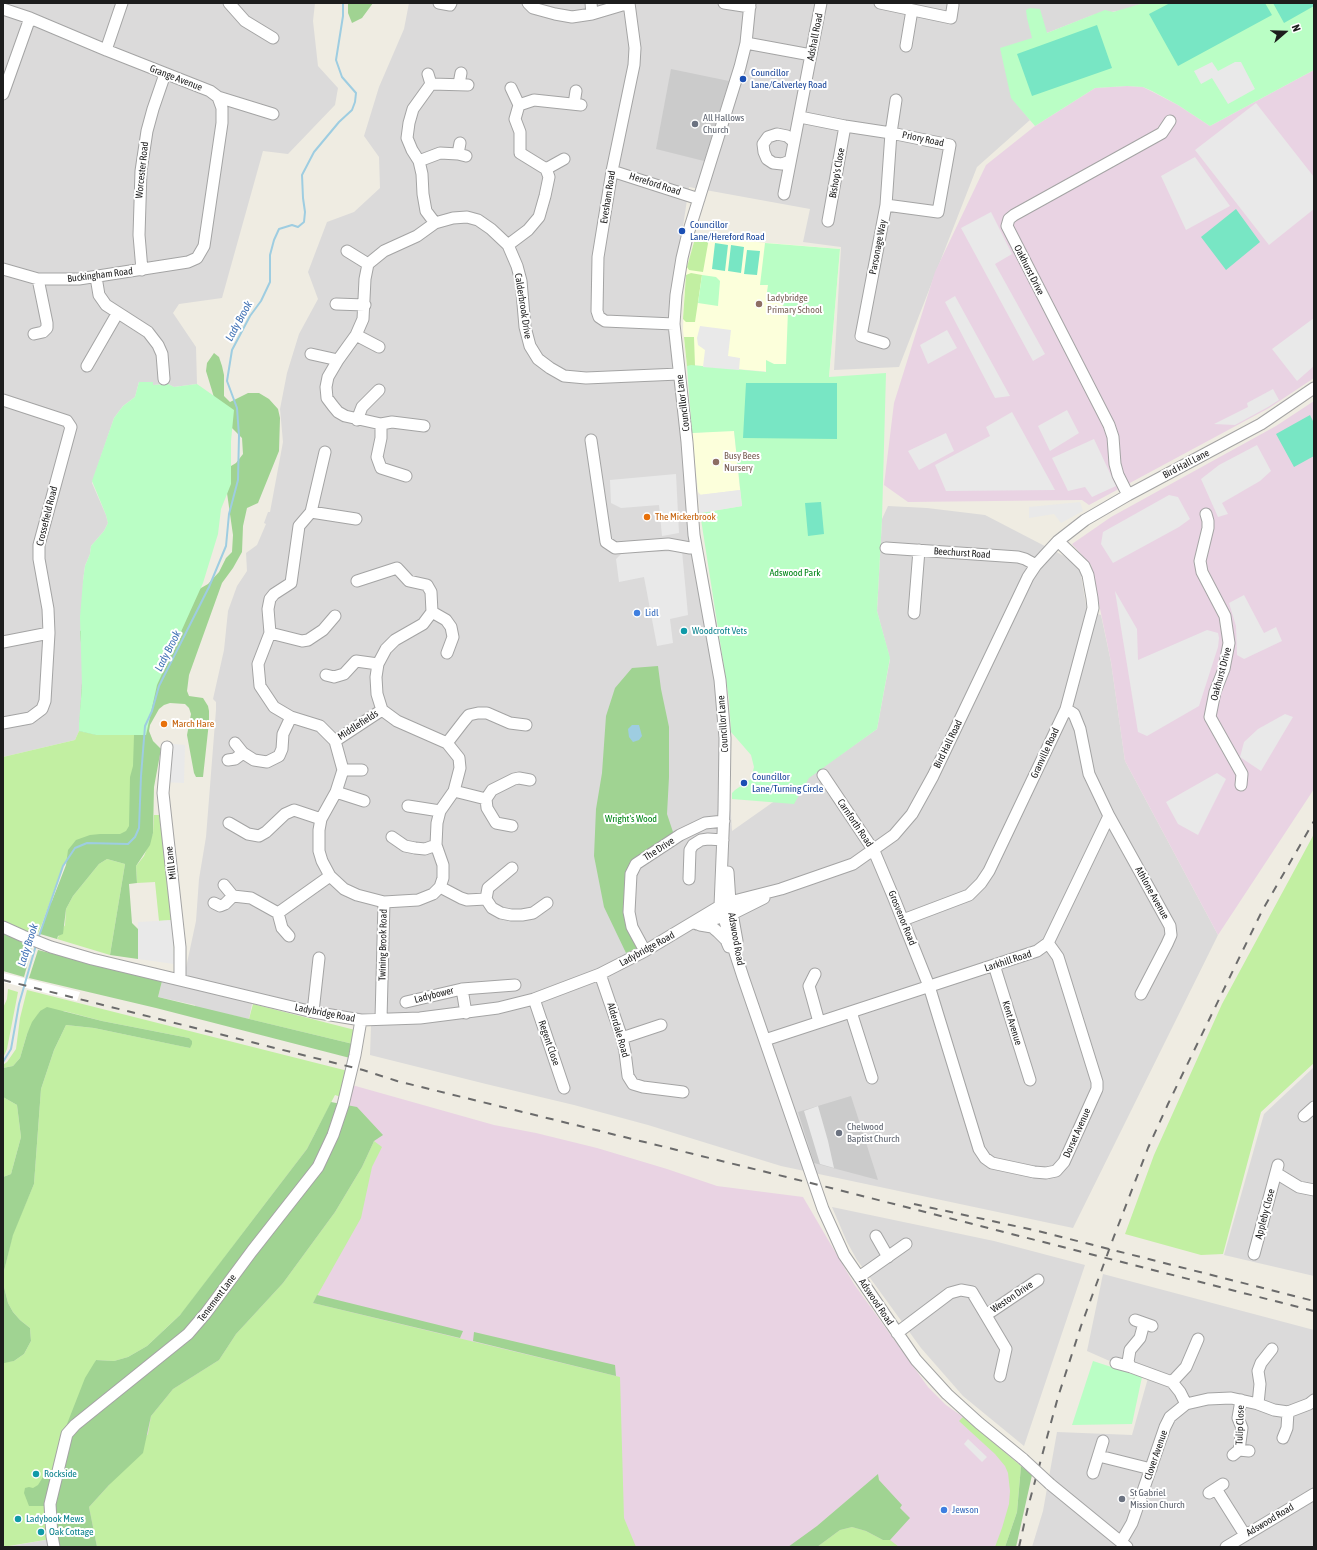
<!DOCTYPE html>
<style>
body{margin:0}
#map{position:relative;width:1317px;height:1550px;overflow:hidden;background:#efece2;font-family:"Asap Condensed",sans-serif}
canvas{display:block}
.frame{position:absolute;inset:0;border:4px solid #1d1d1d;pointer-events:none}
.north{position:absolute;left:1265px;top:12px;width:40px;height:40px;-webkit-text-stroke:3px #fff;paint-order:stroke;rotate:70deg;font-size:11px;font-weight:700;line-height:16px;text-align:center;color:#1d1d1d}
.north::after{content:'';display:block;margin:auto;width:14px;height:18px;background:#1d1d1d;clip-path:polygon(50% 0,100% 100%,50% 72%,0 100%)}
</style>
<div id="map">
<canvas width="1317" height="1550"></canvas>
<div class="frame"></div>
<div class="north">N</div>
</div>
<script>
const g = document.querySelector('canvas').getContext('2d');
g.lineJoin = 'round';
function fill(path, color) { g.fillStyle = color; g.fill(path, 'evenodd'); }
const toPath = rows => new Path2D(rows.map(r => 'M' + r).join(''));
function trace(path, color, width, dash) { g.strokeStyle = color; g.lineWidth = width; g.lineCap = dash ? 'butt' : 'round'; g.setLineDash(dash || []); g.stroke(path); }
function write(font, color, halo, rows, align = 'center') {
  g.font = font + ' "Asap Condensed",sans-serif'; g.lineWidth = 4; g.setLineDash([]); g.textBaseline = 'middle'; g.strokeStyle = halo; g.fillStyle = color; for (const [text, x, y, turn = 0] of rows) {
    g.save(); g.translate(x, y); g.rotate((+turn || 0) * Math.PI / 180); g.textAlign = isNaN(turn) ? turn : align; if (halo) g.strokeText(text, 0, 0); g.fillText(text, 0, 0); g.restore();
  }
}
fill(toPath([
 [3,3,315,3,313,21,318,66,338,88,335,105,288,154,263,151,222,298,179,304,173,313,196,347,197,384,174,387,168,384,153,385,139,382,135,397,123,406,114,418,92,483,106,515,108,523,104,531,91,546,90,554,85,566,83,581,82,686,79,731,75,740,3,757],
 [409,3,1144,3,1123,10,1093,15,1047,33,1011,97,1030,120,977,167,899,367,834,370,841,247,803,242,810,209,689,187,670,311,679,422,719,636,732,831,877,729,890,659,877,611,882,519,888,506,927,508,985,515,1064,556,1080,569,1087,611,1101,615,1111,662,1125,761,1218,935,1073,1228,781,1166,648,1125,574,1105,486,1084,370,1055,371,1026,184,977,196,921,199,879,206,837,216,710,216,702,213,699,224,650,228,611,237,586,247,571,246,553,257,545,266,524,264,523,268,512,270,512,283,442,280,409,287,373,299,334,318,299,308,272,327,222,354,212,380,188,379,157,364,136,379,87,404,29],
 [163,977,253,999,249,1019,195,1007,195,1005,158,997],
 [1314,1067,1314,1276,1224,1255,1264,1114],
 [832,1207,994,1241,1085,1265,1024,1446,963,1396,921,1348,857,1260,847,1242],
 [1103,1274,1314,1330,1314,1547,1032,1547,1043,1511,1057,1432,1132,1435,1148,1378,1087,1351],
 [51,1539,52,1547,5,1547]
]), '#dbdada');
fill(toPath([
 [1314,70,1314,378,1269,408,1089,505,1082,500,908,502,884,485,894,403,935,272,986,165,1035,126,1095,88,1127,86,1143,87,1178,105,1210,126],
 [1314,401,1314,789,1218,935,1125,761,1111,662,1091,565,1072,544,1111,517,1276,426],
 [352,1085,494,1125,536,1133,597,1148,667,1169,717,1186,803,1197,854,1284,928,1387,946,1405,963,1417,1021,1466,1005,1547,57,1547,131,1385]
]), '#e9d3e3');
fill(toPath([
 [696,235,709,238,840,249,829,377,691,365,687,366,683,330,684,296,687,268],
 [734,430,740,490,701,495,698,492,692,433]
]), '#fcffdb');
fill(toPath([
 [671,69,729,81,704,161,656,149],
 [851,1096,878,1180,814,1163,798,1112]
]), '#cbcbcb');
fill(toPath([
 [696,235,709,238,703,272,689,270,687,267],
 [691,273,702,275,695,322,686,322,683,319,686,275],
 [684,337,694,337,695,366,687,366],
 [79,731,96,735,134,734,135,837,75,848,63,866,42,924,38,933,30,939,3,926,3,757,75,740],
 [154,815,159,815,176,929,177,962,174,964,173,920,159,921,155,882,137,883,136,866,144,856,153,833],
 [1314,834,1314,1063,1261,1112,1223,1254,1201,1255,1125,1234,1154,1155,1222,1004],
 [107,859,125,864,110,955,57,939,65,925,66,909,73,896,99,864],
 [8,989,18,992,7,1049,3,1058,3,1008,7,999],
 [27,990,348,1071,341,1097,335,1095,307,1149,182,1313,147,1346,128,1357,114,1361,96,1360,66,1437,51,1539,3,1547,3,1362,14,1361,24,1354,31,1341,30,1328,20,1320,13,1312,8,1303,4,1287,4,1271,13,1233,34,1184,41,1089,54,1050,66,1025,94,1028,190,1048,189,1038,102,1021,64,1011,40,1011,27,1034,20,1058,13,1066,3,1068,3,1065,7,1062,16,1049,20,1018],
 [253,1004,355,1030,353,1044,249,1019],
 [3,1097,17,1105,21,1137,11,1174,3,1177],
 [374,1141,382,1147,372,1167,361,1218,313,1303,620,1377,624,1518,636,1547,97,1547,89,1507,109,1485,148,1434,151,1416,173,1389,219,1360,236,1334,283,1283,335,1212,362,1167],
 [963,1417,1021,1466,1017,1512,1005,1547,995,1547,1002,1528,1009,1504,1010,1491,1008,1473,1005,1466,995,1454,959,1421],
 [852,1527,866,1531,883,1540,890,1540,899,1547,817,1547,840,1530]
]), '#c2efa2');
fill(toPath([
 [348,3,373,3,362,18,352,23,348,13],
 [214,353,219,357,222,366,224,375,224,396,230,402,248,393,259,393,269,399,278,409,280,418,279,451,258,503,247,508,243,526,242,552,233,568,222,583,189,675,187,691,189,696,203,698,208,706,209,711,209,722,203,777,196,777,194,773,187,735,191,714,189,708,185,704,170,703,164,705,159,709,150,725,149,731,153,741,161,749,154,787,153,833,150,845,136,866,137,883,129,884,132,923,138,929,138,959,110,955,125,864,107,859,99,864,73,896,66,909,63,934,58,936,57,939,40,934,49,906,52,901,66,865,68,850,76,840,90,835,100,834,120,834,126,831,129,826,130,777,133,766,134,735,96,735,79,731,83,667,80,631,194,592,208,584,219,572,226,558,232,552,233,535,227,493,231,466,236,463,243,454,242,438,228,424,217,408,213,394,206,371,207,363],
 [658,666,661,689,669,727,669,777,667,814,674,835,628,875,639,947,626,953,604,907,594,856,596,809,602,773,606,716,615,688,632,668],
 [3,932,32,948,24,977,3,971],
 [38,950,162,981,158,997,353,1044,350,1058,156,1008,29,978],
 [47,1007,102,1021,189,1038,192,1041,192,1044,190,1048,180,1046,94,1028,66,1025,54,1050,41,1089,34,1184,13,1235,4,1271,4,1287,8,1303,13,1312,20,1320,30,1328,31,1341,24,1354,14,1361,4,1363,3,1177,11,1174,21,1137,17,1105,3,1097,3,1068,13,1066,20,1058,27,1034,32,1022,40,1011],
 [331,1102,357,1107,383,1135,374,1141,362,1167,335,1212,283,1283,236,1334,219,1360,173,1389,151,1416,143,1453,109,1485,89,1507,97,1547,57,1547,53,1504,65,1451,67,1424,85,1378,96,1360,114,1361,128,1357,147,1346,180,1315,307,1149],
 [317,1295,463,1331,460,1338,313,1303],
 [474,1332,615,1365,616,1376,473,1341],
 [1021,1466,1032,1475,1016,1547,1005,1547,1017,1512],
 [47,1474,54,1474,48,1506,29,1506,24,1493,25,1488,29,1487,33,1488,38,1485,43,1477],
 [878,1474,879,1480,902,1505,900,1508,910,1518,890,1540,883,1540,866,1531,852,1527,840,1530,817,1547,788,1547,817,1526]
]), '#a0d392');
fill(toPath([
 [1144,3,1314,3,1314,70,1210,126,1178,105,1152,91,1143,87,1127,86,1095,88,1035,126,1011,98,1000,48,1032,38,1027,18,1026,10,1030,8,1040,9,1047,33,1105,10,1113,12],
 [765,243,840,249,829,377,886,373,882,519,877,611,890,658,877,729,809,778,794,804,732,799,732,793,735,790,751,779,754,767,751,755,731,732,729,699,700,513,742,506,734,431,692,433,687,366,691,365,766,372,766,360,774,364,786,364,788,310,779,302,771,299,767,292,768,285,760,285],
 [702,275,716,277,720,281,718,306,698,303],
 [139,382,153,382,153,385,168,384,174,387,197,384,234,410,231,441,231,484,221,509,218,534,203,583,157,685,146,735,96,735,79,731,79,723,82,686,80,617,83,581,85,566,90,554,91,546,104,531,108,523,106,515,92,481,114,418,123,406,135,397],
 [1093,1361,1142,1377,1132,1424,1072,1425]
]), '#bafec5');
fill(toPath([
 [1170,3,1265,3,1272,15,1178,66,1149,14],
 [1273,3,1314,3,1314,6,1284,23],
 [1097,25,1112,68,1032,96,1017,54],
 [1236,209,1260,242,1226,270,1201,237],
 [715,243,728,245,725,271,712,269],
 [731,245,744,247,741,273,728,271],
 [747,250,760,251,757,275,744,274],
 [746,383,837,383,837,439,743,438],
 [1310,415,1314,423,1314,456,1294,467,1276,434],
 [821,502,824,534,808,536,805,503]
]), '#78e6c4');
fill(toPath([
 [1212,62,1218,71,1235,62,1241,62,1255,89,1228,104,1212,78,1201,84,1194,71],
 [1256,103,1314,177,1314,209,1269,245,1195,150],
 [1195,157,1230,206,1186,230,1161,176],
 [991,212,1012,254,995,264,1045,354,1033,361,961,228],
 [955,296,1010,396,995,398,945,302],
 [1314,318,1314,366,1297,381,1272,349],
 [700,326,731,330,728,356,740,358,739,370,703,367,705,350,698,345,697,338],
 [947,330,957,348,928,364,920,345],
 [1273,389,1279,400,1268,407,1235,425,1214,424,1248,407,1247,403],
 [1067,410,1079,433,1050,451,1038,426],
 [1012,412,1055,490,946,491,935,465,990,436,986,427],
 [946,433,954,451,919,470,908,451],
 [1094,439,1116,486,1092,497,1085,487,1068,491,1052,458],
 [1257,445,1271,471,1260,481,1222,503,1228,514,1218,517,1201,479,1219,465],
 [676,474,679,533,662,536,659,505,621,508,611,503,610,480],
 [740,490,742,506,700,513,698,495],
 [1169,495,1178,497,1190,519,1179,527,1113,563,1101,544,1103,532],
 [1080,502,1083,511,1061,523,1054,514,1029,518,1029,507],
 [682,551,688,615,670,619,673,643,657,646,644,577,619,582,616,559,622,553],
 [1115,591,1137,629,1138,660,1207,630,1218,633,1219,638,1218,647,1199,706,1147,736,1138,732],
 [1244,595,1264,633,1276,627,1282,641,1244,659,1237,655,1236,626,1229,603],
 [1285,714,1293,717,1261,771,1240,757,1244,742,1258,729],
 [163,743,185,745,184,783,160,782],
 [1217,773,1226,779,1198,835,1178,824,1166,802],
 [173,920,174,964,138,959,138,922],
 [818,1106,828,1141,834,1168,820,1164,804,1111],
 [968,1439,987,1457,982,1462,964,1444]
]), '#e9e9e9');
fill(toPath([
 [632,725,639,725,642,736,639,740,633,742,629,737,628,729]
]), '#9ecde1');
fill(toPath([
 [3,973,80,992,77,1001,3,982]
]), '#fff');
trace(toPath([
 [38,939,63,866,75,848,87,843,128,844,135,837,139,828,141,776,145,726,152,711,159,686,209,587,226,546,229,514,238,480,239,436,237,408,227,381,232,350,250,316,261,301,270,282,270,255,274,240,279,229,292,225,298,227,304,222,305,212,303,198,302,175,314,152,339,122,352,110,355,102,356,93,342,77,336,60,343,16,343,3],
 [3,1062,11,1049,19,1004,36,945]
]), '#9ecde1', 2);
const minor = toPath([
 [229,3,245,21,273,38],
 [439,3,450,5,451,3],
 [528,3,533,8,555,14,572,17,592,14,629,3],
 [591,3,592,14],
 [629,3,635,48,634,65,612,171,598,257,597,311,599,317,605,321,674,324],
 [724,3,750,7],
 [750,3,746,43,740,67,687,237,682,258,676,295,674,324,687,442,694,535,720,680,725,738,724,810,720,906,743,977,823,1209,844,1255,916,1360,947,1394,979,1423,1023,1459],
 [880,3,951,18,953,5],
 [3,9,30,18,106,50,210,91,218,97,222,108,222,123,204,246,197,258,188,262,79,279,38,279,3,269],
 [746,43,811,55],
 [906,46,912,10],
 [106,50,122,3],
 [428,74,431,84],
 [459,84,461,73],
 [511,88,519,105],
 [3,94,30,18],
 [218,97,273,114],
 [574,104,576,91],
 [800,117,845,126,891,133,950,145,938,212,886,205],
 [458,154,460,143],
 [419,161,440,153,458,154,466,156],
 [790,161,782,164,773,163,767,159,764,152,763,144,768,137,777,134,787,136,793,141],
 [546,169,564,159],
 [612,171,699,199],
 [784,194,821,3],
 [828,221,845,126],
 [435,223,426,211,423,194,422,174,419,161,412,150,407,138,409,123,413,109,431,84,468,85],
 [508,245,528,230,539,217,545,196,549,177,546,169,520,153,520,132,515,119,519,105,534,100,581,105],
 [347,251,368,264],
 [142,270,139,235,141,171,147,131,153,109,165,74],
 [96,277,99,295,106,305,148,332,158,345,162,354,164,379],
 [336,304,365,305],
 [34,334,43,332,47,328,47,323,38,279],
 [356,335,379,347],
 [884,343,861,336,886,205,891,133,896,100],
 [311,354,338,360],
 [87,366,117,314],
 [3,400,67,421,71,427,39,545,39,559,48,609,49,633,45,701,42,709,30,718,3,723],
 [357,420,362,407,379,390],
 [381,424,381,438,377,457,381,468,406,476],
 [424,426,392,422,381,424,345,416,338,412,333,406,327,398,326,387,328,377,338,360,356,335,363,319,365,279,368,264,384,251,417,236,435,223,453,218,467,217,478,220,491,229,508,245,517,266,521,281,525,327,530,346,538,359,550,368,564,376,586,378,679,374],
 [591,440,606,542,615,548,668,544,690,548,696,547],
 [1128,495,1118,475,1115,464,1113,437,1109,425,1007,226,1009,219,1014,215,1162,133,1170,121],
 [311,512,325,452],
 [1206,514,1208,521,1208,528,1200,561,1202,572,1225,616,1229,643,1224,669,1215,692,1210,717,1242,774,1241,785],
 [356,519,311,512,299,526,291,583,274,594,270,599,268,609,270,633,258,664,260,686,274,707,291,717,320,726,335,741,343,770,336,792,321,819,319,830,319,851,322,861,330,876,344,889,357,895,384,902,381,1019],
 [886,548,1018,557,1025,559,1036,565],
 [357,581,397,568,409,581,427,585,431,592,432,612,423,624,395,640,386,649,378,664,376,677,377,694,382,710,397,721,447,743,459,758,460,768,454,791,440,811,437,823,436,845,443,865,443,878,440,887,433,894,418,900,384,902],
 [432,612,446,620,451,627,453,637,447,653],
 [914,613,919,550],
 [270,633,302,641,308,640,323,630,335,616],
 [3,642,49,633],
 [326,675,334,677,344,674,356,661,378,664],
 [335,741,382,710],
 [235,743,243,753,254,760,267,762,279,756,282,749,283,734,291,717],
 [447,743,464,721,469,715,478,713,487,713,510,723,526,725],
 [167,747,163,793,180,947,180,979],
 [228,760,235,759,243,753],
 [343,770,362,770],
 [823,775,874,851,893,896,929,986,979,1149,985,1158,992,1163,1034,1172,1046,1173,1056,1171,1064,1162,1097,1089,1097,1082,1058,957,1048,943],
 [454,791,486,799,492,790,514,779,519,778,530,780],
 [336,792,364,801],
 [486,799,487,808,496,823,512,826],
 [408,806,440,811],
 [1109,816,1170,926,1171,935,1167,944,1141,994],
 [229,823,248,834,259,836,266,832,285,814,294,810,321,819],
 [392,837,405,846,415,848,425,849,436,845],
 [728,872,730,902,737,941],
 [689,879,690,850,693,845,701,840,708,839,723,840],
 [224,885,233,896,251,898,278,913,330,876],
 [440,887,461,898,467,900,486,899,492,908,501,913,511,915,522,915,533,913,547,903],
 [486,899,488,888,512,868],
 [214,903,220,906,225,904,233,896],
 [278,913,282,928,289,936],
 [903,920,969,895,981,883,989,871,1066,709,1093,608,1092,598,1088,575,1084,566,1058,541],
 [697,924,732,914,764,898],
 [700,925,712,927,718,932,726,940,729,947],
 [3,927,23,936,51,947,92,959,313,1012,361,1020,420,1018,498,1008,534,999,600,974,645,951,720,906,730,902,781,889,853,864,894,835,912,814,933,776,1028,577,1036,565,1058,541,1085,520,1128,495,1261,424,1314,388],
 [645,951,632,927,629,912,631,874,636,864,680,835,705,823,724,821],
 [994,965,1030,1080],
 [600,974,622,1038,625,1052,628,1076,633,1084,643,1087,683,1092],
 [815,974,809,986,819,1022],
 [534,999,564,1088],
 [406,1002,462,989],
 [313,1012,319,958],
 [851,1012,872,1078],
 [466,1013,462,989,515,985],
 [622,1038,661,1025],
 [765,1040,1037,951,1048,943,1109,816,1089,774,1080,729,1074,714,1066,709],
 [1304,1116,1314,1107],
 [1276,1173,1299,1187,1314,1190],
 [876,1236,888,1257],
 [1254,1254,1278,1165],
 [859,1277,906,1244],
 [986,1315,1038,1280],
 [1135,1320,1152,1326],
 [1144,1323,1140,1338,1130,1350,1128,1362,1131,1367,1172,1382,1180,1392,1186,1404],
 [897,1333,950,1293,961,1290,972,1292,1006,1349,1000,1376],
 [1116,1363,1131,1367],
 [1172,1382,1186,1367,1198,1339],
 [1258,1404,1260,1384,1258,1371,1261,1363,1272,1349],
 [1283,1438,1287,1428,1288,1412],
 [1239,1450,1242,1428,1238,1418,1241,1400],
 [1233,1455,1239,1450,1249,1451],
 [1099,1456,1151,1469],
 [1093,1473,1103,1441],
 [1050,1484,1127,1547],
 [1216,1489,1245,1535],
 [1209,1493,1223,1484],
 [1121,1542,1132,1523,1165,1427,1170,1417,1186,1404,1208,1399,1231,1398,1258,1404,1274,1410,1288,1412,1309,1404,1314,1400],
 [54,1547,52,1536,50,1504,67,1434,75,1425,188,1334,206,1313,252,1251,318,1167,333,1135,343,1105,355,1055,361,1020],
 [1226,1547,1314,1494]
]);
trace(minor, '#a4a4a4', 13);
trace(minor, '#fff', 11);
trace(toPath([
 [3,980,363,1070,397,1081,835,1189,1314,1311],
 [914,1204,1038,1231,1314,1301],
 [1019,1547,1028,1507,1058,1397,1081,1326,1113,1239,1148,1148,1168,1104,1262,911,1314,821]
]), '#6b6b6b', 2, [8, 8]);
const minorBridge = toPath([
 [1023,1459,1050,1484]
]);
trace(minorBridge, '#a4a4a4', 13, []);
trace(minorBridge, '#fff', 11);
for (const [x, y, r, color] of [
 [743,79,4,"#1a4fb4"],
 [695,124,4,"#6b7280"],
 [682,231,4,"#1a4fb4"],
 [759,304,4,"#8d6e63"],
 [716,462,4,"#8d6e63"],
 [647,517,4,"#e8710a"],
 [637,613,4,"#3f7fe0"],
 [684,631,4,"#0f9aa8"],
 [164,724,4,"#e8710a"],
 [744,783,4,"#1a4fb4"],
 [839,1133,4,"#6b7280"],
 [36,1474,4,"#0f9aa8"],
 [1122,1499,4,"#6b7280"],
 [944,1510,4,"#3f7fe0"],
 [18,1519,4,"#0f9aa8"],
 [41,1532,4,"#0f9aa8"]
]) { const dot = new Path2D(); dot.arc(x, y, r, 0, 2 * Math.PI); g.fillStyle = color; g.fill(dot); trace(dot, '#fff', 1.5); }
write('10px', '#1d1d1d', '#fff', [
 ["Adshall Road",815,37,-79],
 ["Grange Avenue",176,78,21],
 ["Priory Road",923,139,12],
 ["Worcester Road",142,170,-84],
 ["Bishop's Close",837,173,-80],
 ["Hereford Road",655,184,18],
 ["Evesham Road",608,197,-81],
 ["Parsonage Way",878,247,-79],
 ["Oakhurst Drive",1029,270,63],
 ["Buckingham Road",100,275,-7],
 ["Calderbrook Drive",523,306,81],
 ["Councillor Lane",683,403,-97],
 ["Bird Hall Lane",1186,464,-28],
 ["Crossefield Road",47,516,-76],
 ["Beechurst Road",962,553,4],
 ["Oakhurst Drive",1221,674,-75],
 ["Councillor Lane",723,724,-94],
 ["Middlefields",358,725,-33],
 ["Bird Hall Road",948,744,-64],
 ["Granville Road",1045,753,-65],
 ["Carnforth Road",855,823,56],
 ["The Drive",659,849,-33],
 ["Mill Lane",171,863,-97],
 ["Athlone Avenue",1152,893,61],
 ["Grosvenor Road",902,918,68],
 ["Adswood Road",736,939,80],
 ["Twining Brook Road",383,945,-89],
 ["Ladybridge Road",647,949,-29],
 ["Larkhill Road",1008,961,-18],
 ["Ladybower",434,995,-14],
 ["Ladybridge Road",325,1013,11],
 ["Kent Avenue",1012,1023,73],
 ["Alderdale Road",618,1030,74],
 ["Regent Close",549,1043,71],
 ["Dorset Avenue",1077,1133,-66],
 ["Appleby Close",1265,1214,-75],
 ["Weston Drive",1012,1297,-34],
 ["Tenement Lane",217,1298,-53],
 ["Adswood Road",876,1302,56],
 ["Tulip Close",1240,1425,-88],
 ["Clover Avenue",1156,1455,-71],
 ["Adswood Road",1270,1520,-31]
]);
write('10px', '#164399', '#fff', [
 ["Councillor",751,73],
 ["Lane/Calverley Road",751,85],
 ["Councillor",690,225],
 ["Lane/Hereford Road",690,237],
 ["Councillor",752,777],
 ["Lane/Turning Circle",752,789]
], 'left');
write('10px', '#5b616d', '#fff', [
 ["All Hallows",703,118],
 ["Church",703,130],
 ["Chelwood",847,1127],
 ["Baptist Church",847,1139],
 ["St Gabriel",1130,1493],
 ["Mission Church",1130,1505]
], 'left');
write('10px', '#785e54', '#fff', [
 ["Ladybridge",767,298],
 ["Primary School",767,310],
 ["Busy Bees",724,456],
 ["Nursery",724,468]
], 'left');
write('10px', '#c56008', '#fff', [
 ["The Mickerbrook",655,517],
 ["March Hare",172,724]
], 'left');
write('10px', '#018516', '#fff', [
 ["Adswood Park",795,573],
 ["Wright's Wood",631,819]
]);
write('10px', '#366cbe', '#fff', [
 ["Lidl",645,613],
 ["Jewson",952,1510]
], 'left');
write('10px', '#0d838f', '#fff', [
 ["Woodcroft Vets",692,631],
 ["Rockside",44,1474],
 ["Ladybook Mews",26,1519],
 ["Oak Cottage",49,1532]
], 'left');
write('italic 11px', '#4172b5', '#fff', [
 ["Lady Brook",239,321,-61],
 ["Lady Brook",168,651,-63],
 ["Lady Brook",28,945,-72]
]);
</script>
